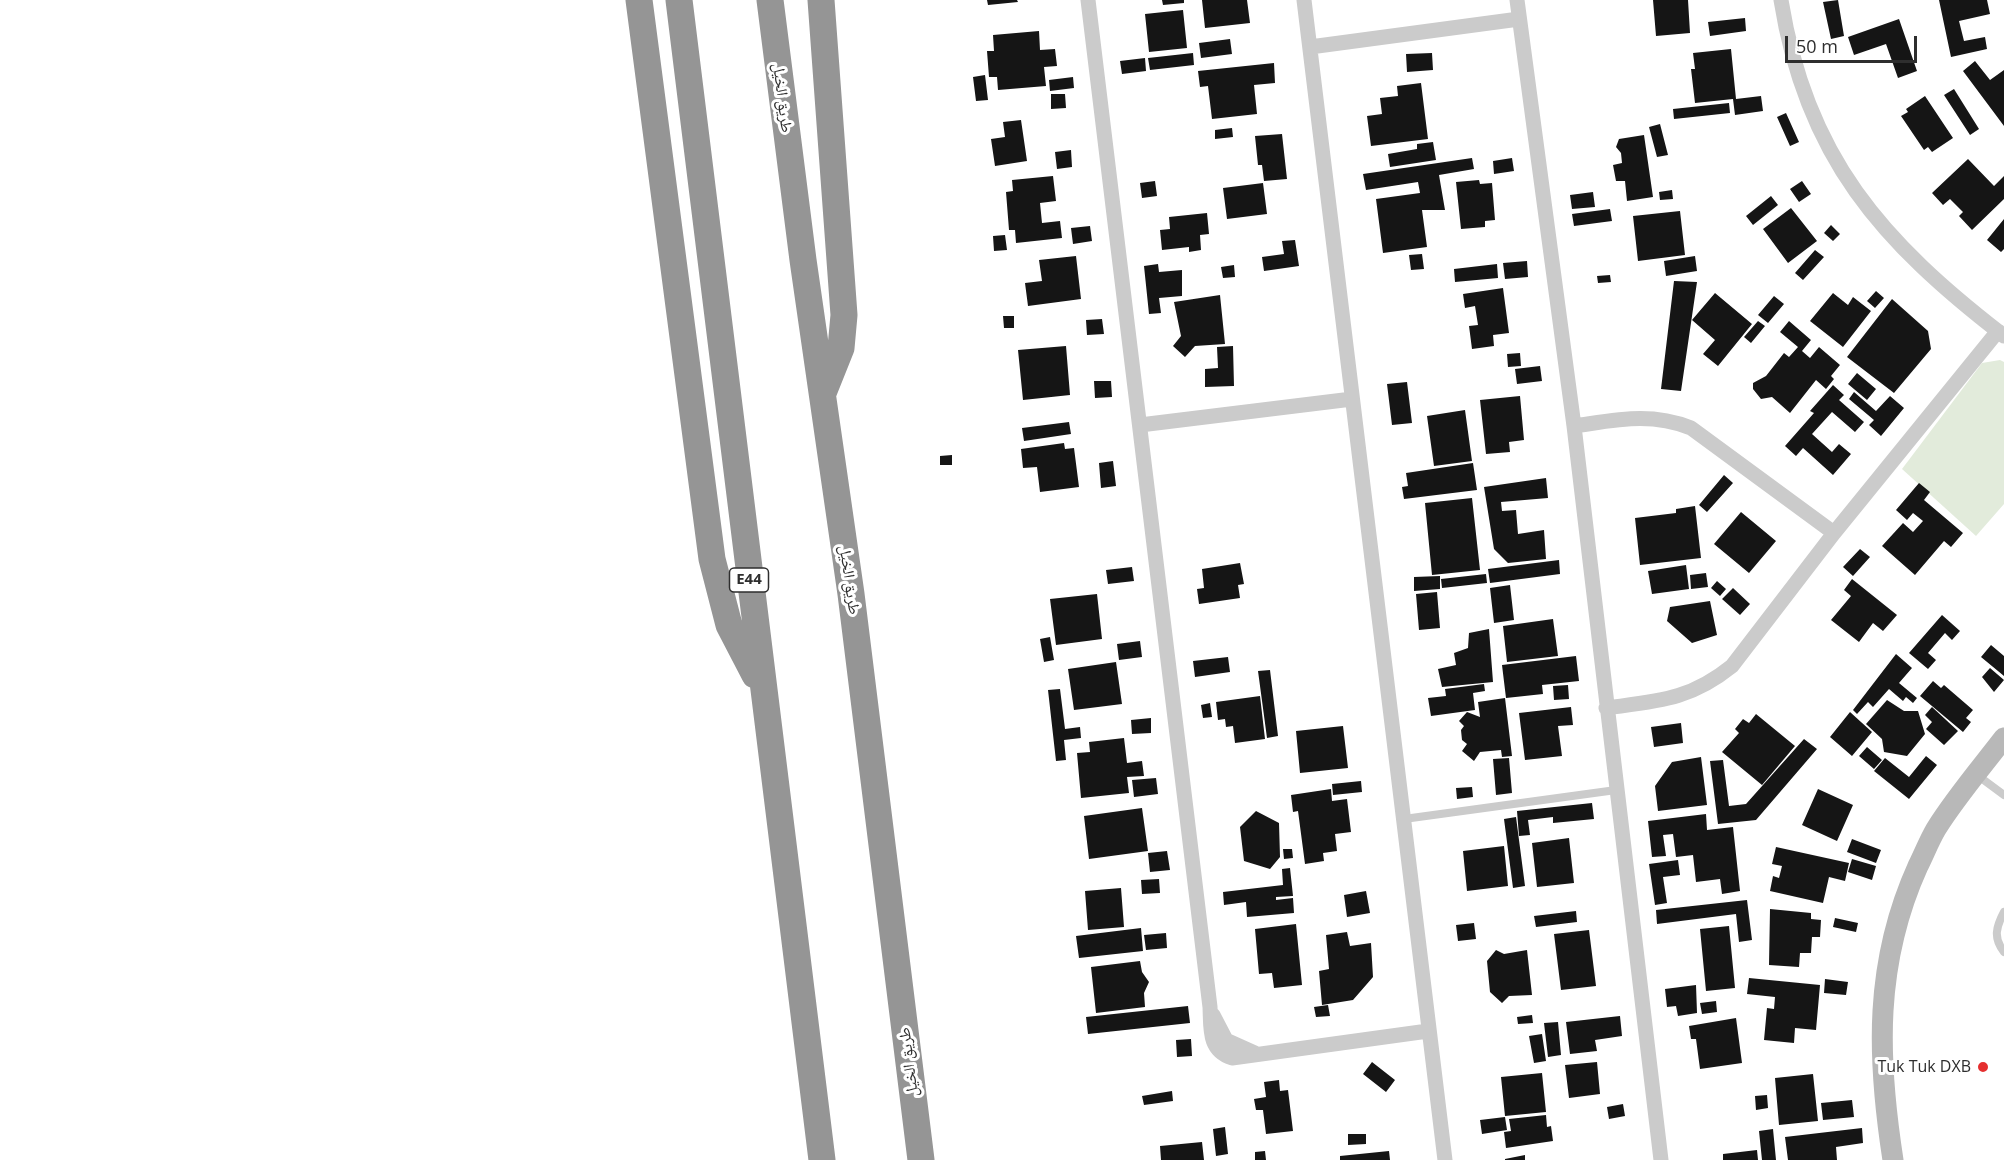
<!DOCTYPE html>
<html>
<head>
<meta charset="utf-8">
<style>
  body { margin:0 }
  #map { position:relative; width:2004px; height:1160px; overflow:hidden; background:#fff; font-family:"Open Sans",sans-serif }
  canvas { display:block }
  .scale { position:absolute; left:1785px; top:36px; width:132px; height:27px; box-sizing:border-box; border:3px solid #2e2e2e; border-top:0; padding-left:8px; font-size:18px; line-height:21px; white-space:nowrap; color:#2e2e2e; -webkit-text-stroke:4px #fff; paint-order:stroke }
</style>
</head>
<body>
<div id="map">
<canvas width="2004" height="1160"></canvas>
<div class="scale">50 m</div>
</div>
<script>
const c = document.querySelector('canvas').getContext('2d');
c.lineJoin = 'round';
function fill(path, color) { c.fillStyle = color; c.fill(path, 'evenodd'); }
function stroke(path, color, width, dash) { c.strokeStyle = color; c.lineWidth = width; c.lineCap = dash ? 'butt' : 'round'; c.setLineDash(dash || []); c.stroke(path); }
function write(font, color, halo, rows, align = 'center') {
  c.font = font + ' "Open Sans","Noto Naskh Arabic",sans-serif'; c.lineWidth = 6; c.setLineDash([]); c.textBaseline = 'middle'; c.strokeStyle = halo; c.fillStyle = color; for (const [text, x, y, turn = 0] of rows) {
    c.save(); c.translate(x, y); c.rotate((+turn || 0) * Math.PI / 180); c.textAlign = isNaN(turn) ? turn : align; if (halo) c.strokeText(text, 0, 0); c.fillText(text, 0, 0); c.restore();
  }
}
const green = new Path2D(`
  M2000 360 2004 362V504L1976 536 1902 469 1982 363Z`);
const building = new Path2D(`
  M987 0H1017L1018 2 988 5Z
  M1162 0H1184V3L1163 5Z
  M1202 0H1247L1250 23 1205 28Z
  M1653 0H1688L1690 33 1656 36Z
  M1838 0 1844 36 1831 39 1823 2Z
  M1939 0H1987L1990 14 1959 21 1964 41 1985 37 1987 49 1951 57Z
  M1183 10 1187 48 1149 52 1145 14Z
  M1745 18 1746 31 1710 36 1708 22Z
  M1899 19 1917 71 1898 78 1886 44 1854 55 1848 37Z
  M1039 31 1040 50 1055 49 1057 66 1044 67 1046 86 998 90 997 77H989L987 51H994L993 35Z
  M1230 39 1232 54 1201 58 1199 43Z
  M1731 49 1736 99 1761 96 1763 111 1735 115 1733 99 1695 103 1691 69H1695L1693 53Z
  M1193 53 1194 65 1150 70 1148 58Z
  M1432 53 1433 70 1407 72 1406 54Z
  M1145 58 1146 71 1122 74 1120 61Z
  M1975 61 1990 80 2004 70V126L1963 71Z
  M1274 63 1275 83 1254 85 1257 114 1212 119 1208 86 1200 87 1198 71Z
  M985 75 988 100 976 101 973 77Z
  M1073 77 1074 88 1050 91 1049 80Z
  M1421 83 1428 139 1371 146 1367 116 1382 114 1380 98 1398 96 1397 86Z
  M1954 89 1979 129 1970 135 1944 95Z
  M1051 94H1065L1066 108 1051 109Z
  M1925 96 1953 138 1932 152 1928 147 1924 150 1901 116 1908 112 1906 109Z
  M1729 103 1730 113 1674 119 1673 109Z
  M1786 113 1799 142 1790 146 1777 117Z
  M1021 120 1027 161 995 166 991 139 1005 137 1003 122Z
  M1660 124 1668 155 1657 157 1649 127Z
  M1232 128 1233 137 1215 139V130Z
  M1282 134 1287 179 1264 181 1262 165H1258L1255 136Z
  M1644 135 1653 197 1627 201 1625 181H1616L1613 165 1622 163 1621 153 1616 147 1619 139Z
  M1433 142 1436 160 1390 167 1388 154 1417 149V144Z
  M1071 150 1072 167 1057 169 1055 152Z
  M1472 158 1474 169 1439 175 1445 210H1422L1427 247 1383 253 1376 199 1420 193 1418 182 1366 190 1363 174Z
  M1512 158 1514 171 1494 174 1493 161Z
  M1968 159 1994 186 2004 176V199L1972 230 1959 216 1963 212 1950 199 1943 205 1932 193Z
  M1053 176 1056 201 1040 203 1042 223 1060 221 1062 238 1016 243 1015 230H1009L1006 192 1013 191 1012 180Z
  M1479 180 1480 184 1492 183 1495 220 1485 221V227L1461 229 1456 182Z
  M1155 181 1157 196 1142 198 1140 183Z
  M1802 181 1811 194 1799 202 1790 189Z
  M1263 183 1267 214 1227 219 1223 188Z
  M1672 190 1673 199 1660 200 1659 192Z
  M1593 192 1595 207 1572 209 1570 195Z
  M1771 196 1778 205 1753 225 1746 216Z
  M1791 208 1817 241 1788 263 1763 229Z
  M1610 209 1612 221 1574 226 1572 214Z
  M1680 211 1685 255 1638 261 1633 216Z
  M1207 213 1209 234 1200 235 1201 250 1189 252V247L1162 250 1160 230 1170 229 1169 217Z
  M2004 219V249L2001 252 1987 240Z
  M1831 225 1840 234 1833 241 1824 233Z
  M1090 226 1092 241 1073 244 1071 228Z
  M1005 235 1007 250 994 251 993 236Z
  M1295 240 1299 266 1264 271 1262 257 1284 254 1282 241Z
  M1815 250 1824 257 1803 280 1795 273Z
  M1422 254 1424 269 1411 270 1409 255Z
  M1076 256 1081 299 1028 306 1025 283 1042 281 1039 260Z
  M1695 256 1697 271 1666 276 1664 261Z
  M1527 261 1528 277 1505 279 1503 263Z
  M1158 264 1159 272 1182 270V296L1159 298 1161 313 1149 314 1144 266Z
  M1497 264 1498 278 1455 282 1454 269Z
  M1234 265 1235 277 1223 278 1221 267Z
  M1610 275 1611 282 1598 283 1597 276Z
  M1674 281 1697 282 1681 391 1661 389Z
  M1503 288 1509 333 1493 335 1494 346 1472 349 1469 326 1478 325 1475 306 1465 308 1463 294Z
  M1876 291 1884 298 1875 308 1867 301Z
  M1715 293 1752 324 1718 366 1703 354 1715 340 1692 320Z
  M1833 293 1848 305 1853 297 1871 311 1843 347 1810 321Z
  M1220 295 1225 344 1195 346 1185 357 1173 346 1181 336 1174 302Z
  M1774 296 1784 304 1768 323 1758 315Z
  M1892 299 1928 331 1931 349 1894 393 1847 357Z
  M1003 316H1014V328H1004Z
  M1102 319 1104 334 1087 335 1086 320Z
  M1758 321 1765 326 1751 343 1744 337Z
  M1789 321 1811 340 1802 351 1810 358 1819 347 1840 365 1831 376 1834 379 1826 389 1816 380 1790 413 1772 397 1761 399 1753 389V383L1766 376 1784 353 1789 357 1798 347 1780 332Z
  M1066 346 1070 395 1023 400 1018 350Z
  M1233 346 1234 386 1205 387V369L1218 368 1217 347Z
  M1520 353 1521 366 1508 367 1507 354Z
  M1540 366 1542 381 1517 384 1515 369Z
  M1857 373 1876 389 1867 400 1848 384Z
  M1094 381H1111L1112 397 1095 398Z
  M1407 382 1412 423 1392 425 1387 384Z
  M1833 385 1844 395 1839 400 1864 422 1855 432 1832 412 1812 434 1832 452 1839 444 1851 454 1833 475 1803 448 1796 456 1785 446 1814 413 1810 411Z
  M1854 392 1876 411 1890 396 1904 408 1881 436 1869 425 1874 420 1849 399Z
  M1520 396 1524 440 1509 442 1510 452 1486 454 1480 400Z
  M1465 410 1472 461 1434 466 1427 416Z
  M1069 422 1071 434 1024 441 1022 428Z
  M1064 443 1065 449 1074 448 1079 487 1040 492 1037 467 1023 468 1021 449Z
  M952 455V465H940V456Z
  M1113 461 1116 486 1101 488 1099 463Z
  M1473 463 1477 490 1404 499 1402 487 1408 486 1406 473Z
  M1724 475 1733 483 1707 512 1699 505Z
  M1546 478 1548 498 1501 502 1502 511 1516 510 1518 534 1544 530 1546 559 1508 563 1494 549 1484 487Z
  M1919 483 1930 492 1924 500 1963 533 1951 547 1944 541 1915 575 1882 546 1903 523 1913 532 1923 521 1913 513 1907 520 1896 510Z
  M1472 498 1480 570 1432 575 1425 503Z
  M1695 506 1701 558 1640 565 1635 518 1676 513V509Z
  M1741 512 1776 541 1749 573 1714 544Z
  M1860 549 1870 557 1853 576 1843 567Z
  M1559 560 1560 574 1490 583 1488 569Z
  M1240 563 1244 584 1238 585 1240 598 1199 604 1197 589 1204 588 1202 569Z
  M1686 565 1689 589 1652 594 1648 571Z
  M1132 567 1134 581 1108 584 1106 570Z
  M1706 573 1708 587 1691 589 1690 575Z
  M1486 574 1487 583 1442 588 1441 579Z
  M1440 576V589L1414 591V577Z
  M1852 579 1897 615 1883 631 1873 623 1859 642 1831 620 1851 596 1844 590Z
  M1717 581 1726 589 1720 596 1711 588Z
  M1510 585 1514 620 1494 623 1490 588Z
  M1733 588 1750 604 1740 615 1722 599Z
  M1437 592 1440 628 1419 630 1416 594Z
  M1097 594 1102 639 1056 645 1050 599Z
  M1710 601 1717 635 1692 643 1667 621 1670 607Z
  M1942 615 1960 631 1952 640 1945 633 1928 653 1936 660 1928 669 1909 653Z
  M1553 619 1558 656 1507 662 1503 626Z
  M1489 629 1493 682 1442 687 1438 669 1456 665 1454 653 1468 648 1469 633Z
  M1050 637 1054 660 1044 662 1040 639Z
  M1140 641 1142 657 1119 660 1117 644Z
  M1991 645 2004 656V676L1981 657Z
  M1896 654 1912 668 1899 683 1917 698 1913 703 1906 697 1903 701 1889 689 1873 707 1868 702 1857 714 1853 710Z
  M1576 656 1579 681 1542 685 1543 694 1506 698 1502 665Z
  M1228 657 1230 672 1195 677 1193 661Z
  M1116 662 1122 704 1074 710 1068 669Z
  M1990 668 2004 680 1994 692 1982 677Z
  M1270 670 1278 736 1267 738 1258 671Z
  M1933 681 1941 688 1944 685 1973 710 1966 718 1971 722 1963 732 1920 696Z
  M1484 684 1485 691 1473 693 1475 710 1431 716 1428 698 1446 696 1445 689Z
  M1568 685 1569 699 1554 700 1553 686Z
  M1060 689 1065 729 1080 727 1081 738 1064 740 1066 760 1056 761 1048 690Z
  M1260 696 1265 739 1235 743 1233 726 1226 727 1225 719 1218 720 1216 702Z
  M1505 698 1512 756 1502 757 1501 750 1480 752 1474 761 1462 751 1467 744 1462 740 1461 730 1464 726 1459 721 1467 712 1480 717 1478 702Z
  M1887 700 1904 711H1918L1925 734 1907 756 1884 752 1882 739 1866 724Z
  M1210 703 1212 717 1203 718 1201 705Z
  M1571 707 1573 725 1558 726 1562 756 1525 760 1519 713Z
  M1932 707 1958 731 1944 745 1926 729 1932 722 1925 715Z
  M1850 712 1872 732 1852 756 1830 737Z
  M1756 714 1795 746 1762 785 1722 752 1739 733 1735 729 1743 719 1749 723Z
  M1151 718V733L1132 734 1131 720Z
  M1681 723 1683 743 1654 747 1651 727Z
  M1343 726 1348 768 1300 773 1296 731Z
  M1124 738 1127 763 1142 761 1144 776 1127 777 1129 793 1081 798 1077 753 1090 752 1089 742Z
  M1804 739 1817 749 1756 820 1718 824 1710 761 1723 760 1729 806 1746 804Z
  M1867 747 1882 760 1874 769 1859 756Z
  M1926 756 1937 765 1909 799 1874 771 1885 758 1909 777Z
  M1701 757 1707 805 1658 811 1655 786 1672 762Z
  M1509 758 1512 793 1496 795 1493 759Z
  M1156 778 1158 794 1134 797 1132 780Z
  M1361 781 1362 792 1333 795 1332 784Z
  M1472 787 1473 797 1457 799 1456 788Z
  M1331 789 1332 801 1347 799 1351 832 1335 834 1337 851 1323 853 1324 861 1305 864 1298 811 1293 812 1291 795Z
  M1818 789 1853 805 1837 841 1802 825Z
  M1592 803 1594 819 1553 823V817L1528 820 1530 835 1519 836 1517 811Z
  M1142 808 1148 851 1089 859 1084 816Z
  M1256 811 1279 823 1280 857 1270 869 1244 861 1240 827Z
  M1706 814 1707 830 1733 827 1740 891 1722 894 1720 879 1696 882 1693 855 1676 857 1673 834 1663 835 1666 856 1652 857 1648 821Z
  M1516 817 1525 886 1513 888 1504 819Z
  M1569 838 1574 883 1537 887 1532 843Z
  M1852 839 1881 850 1876 863 1847 852Z
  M1504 846 1508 886 1467 891 1463 851Z
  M1776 847 1849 863 1845 881 1829 877 1823 903 1770 891 1773 876 1779 878 1782 866 1772 864Z
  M1283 849H1292L1293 858 1284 859Z
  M1167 851 1170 870 1150 872 1148 853Z
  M1852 859 1876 866 1872 880 1848 872Z
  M1678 860 1680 875 1663 877 1667 903 1655 905 1649 864Z
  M1290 868 1293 896 1276 897V900L1293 898 1294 913 1247 917 1246 902 1224 905 1223 892 1283 885 1282 869Z
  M1159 879 1160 893 1142 894 1141 880Z
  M1121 888 1124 927 1088 930 1085 891Z
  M1366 891 1370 913 1347 917 1344 895Z
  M1747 900 1752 940 1739 942 1736 914 1657 924 1656 910Z
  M1770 909 1811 913V919L1821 920 1820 937H1812L1811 953H1800L1799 967 1769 965Z
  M1576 911 1577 922 1536 927 1534 916Z
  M1835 918 1858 923 1856 932 1833 927Z
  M1474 923 1476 939 1458 941 1456 925Z
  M1296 924 1302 985 1274 988 1272 973 1259 974 1255 929Z
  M1729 926 1735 988 1706 991 1700 929Z
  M1141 928 1143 951 1079 958 1076 936Z
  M1589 930 1596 986 1561 990 1554 934Z
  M1347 932 1350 946 1371 943 1373 977 1353 1000 1322 1005 1319 971 1329 969 1326 935Z
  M1166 933 1167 948 1146 950 1144 935Z
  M1496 950 1504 954 1527 950 1532 995 1509 996 1502 1003 1490 992 1487 961Z
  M1140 961 1142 972 1149 982 1144 993 1145 1007 1096 1013 1091 967Z
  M1749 978 1820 985 1816 1030 1795 1028 1794 1043 1764 1040 1767 1008 1774 1009 1775 997 1747 994Z
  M1825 979 1848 982 1846 995 1824 993Z
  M1696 985 1697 1013 1678 1016 1676 1006 1667 1007 1665 989Z
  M1716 1001 1717 1012 1702 1014 1700 1003Z
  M1328 1005 1330 1016 1316 1017 1314 1007Z
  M1188 1006 1190 1023 1088 1034 1086 1017Z
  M1532 1015 1533 1023 1518 1024 1517 1017Z
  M1620 1016 1622 1036 1595 1040 1597 1051 1570 1054 1566 1022Z
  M1736 1018 1742 1063 1700 1069 1696 1039H1691L1689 1026Z
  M1558 1022 1561 1055 1548 1057 1544 1023Z
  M1542 1034 1546 1061 1534 1063 1529 1036Z
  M1191 1039 1192 1056 1177 1057 1176 1040Z
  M1372 1062 1395 1080 1386 1092 1363 1074Z
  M1597 1062 1600 1094 1569 1098 1565 1065Z
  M1542 1073 1546 1112 1505 1116 1501 1077Z
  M1813 1074 1818 1121 1779 1125 1775 1078Z
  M1279 1080 1280 1091 1288 1090 1293 1131 1266 1134 1263 1110H1256L1254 1099 1266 1097 1264 1082Z
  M1172 1091 1173 1101 1144 1105 1142 1096Z
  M1767 1095 1768 1108 1756 1110 1755 1096Z
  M1852 1100 1854 1117 1823 1120 1821 1103Z
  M1623 1104 1625 1116 1609 1119 1607 1107Z
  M1546 1115 1547 1127 1551 1126 1553 1141 1506 1148 1504 1132 1511 1131 1509 1119Z
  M1505 1117 1507 1130 1482 1134 1480 1120Z
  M1225 1127 1228 1154 1216 1156 1213 1129Z
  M1862 1128 1863 1143 1836 1147 1837 1160H1788L1785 1137Z
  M1773 1129 1776 1160H1762L1759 1131Z
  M1348 1134H1366V1144L1348 1145Z
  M1202 1142 1204 1160H1161L1160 1146Z
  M1757 1150 1758 1160H1723V1154Z
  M1265 1151 1266 1160H1255V1152Z
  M1389 1151 1390 1160H1340V1156Z
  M1525 1155V1160H1505V1159Z`);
const lane = new Path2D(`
  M1977 775 2004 795
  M1404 819 1616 790
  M2004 912C1996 927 1993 938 2004 952`);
const street = new Path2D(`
  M1088 0 1210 1007C1211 1029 1208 1050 1232 1058L1428 1031
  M1304 0 1445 1160
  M1517 0 1574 426 1661 1160
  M1781 0C1806 157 1882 242 2004 336
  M1310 47 1519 19
  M1140 425 1352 399
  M1574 426C1617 420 1650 412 1691 428L1834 533
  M1606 708C1658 701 1690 700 1732 666L1834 533 1998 331
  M1213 1015 1226 1040 1255 1053`);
const secondary = new Path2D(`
  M1893 1160C1877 1057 1874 963 1918 866 1924 854 1929 841 1936 829 1956 797 1981 768 2004 738`);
const highway = new Path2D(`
  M639 0 712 559 729 625 755 675
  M679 0 822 1160
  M770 0 803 260 851 594 921 1160
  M821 0 844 315 841 348 823 393`);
const markers = [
  [1983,1067,6,"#e52f2f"]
];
const shields = [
  [749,580,39]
];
const shieldNames = [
  ["E44",749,580]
];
const streetNames = [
  ["طريق الخيل",782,98,83],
  ["طريق الخيل",849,580,82],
  ["طريق الخيل",909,1062,-97]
];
const poiNames = [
  ["Tuk Tuk DXB",1971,1067]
];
fill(green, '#e2ebdb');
fill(building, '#151515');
stroke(lane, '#cbcbcb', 8);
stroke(street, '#cbcbcb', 15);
stroke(secondary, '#b8b8b8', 21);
stroke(highway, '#959595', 27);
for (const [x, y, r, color] of markers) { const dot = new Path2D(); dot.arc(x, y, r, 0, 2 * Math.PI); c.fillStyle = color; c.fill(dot); stroke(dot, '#fff', 2); }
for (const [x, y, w] of shields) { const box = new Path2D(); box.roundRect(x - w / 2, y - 12, w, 24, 4.5); c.fillStyle = '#fff'; c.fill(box); stroke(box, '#2e2e2e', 1.5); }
write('bold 15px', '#2e2e2e', null, shieldNames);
write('16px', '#2e2e2e', '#fff', streetNames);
write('16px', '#2e2e2e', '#fff', poiNames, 'right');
</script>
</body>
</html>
